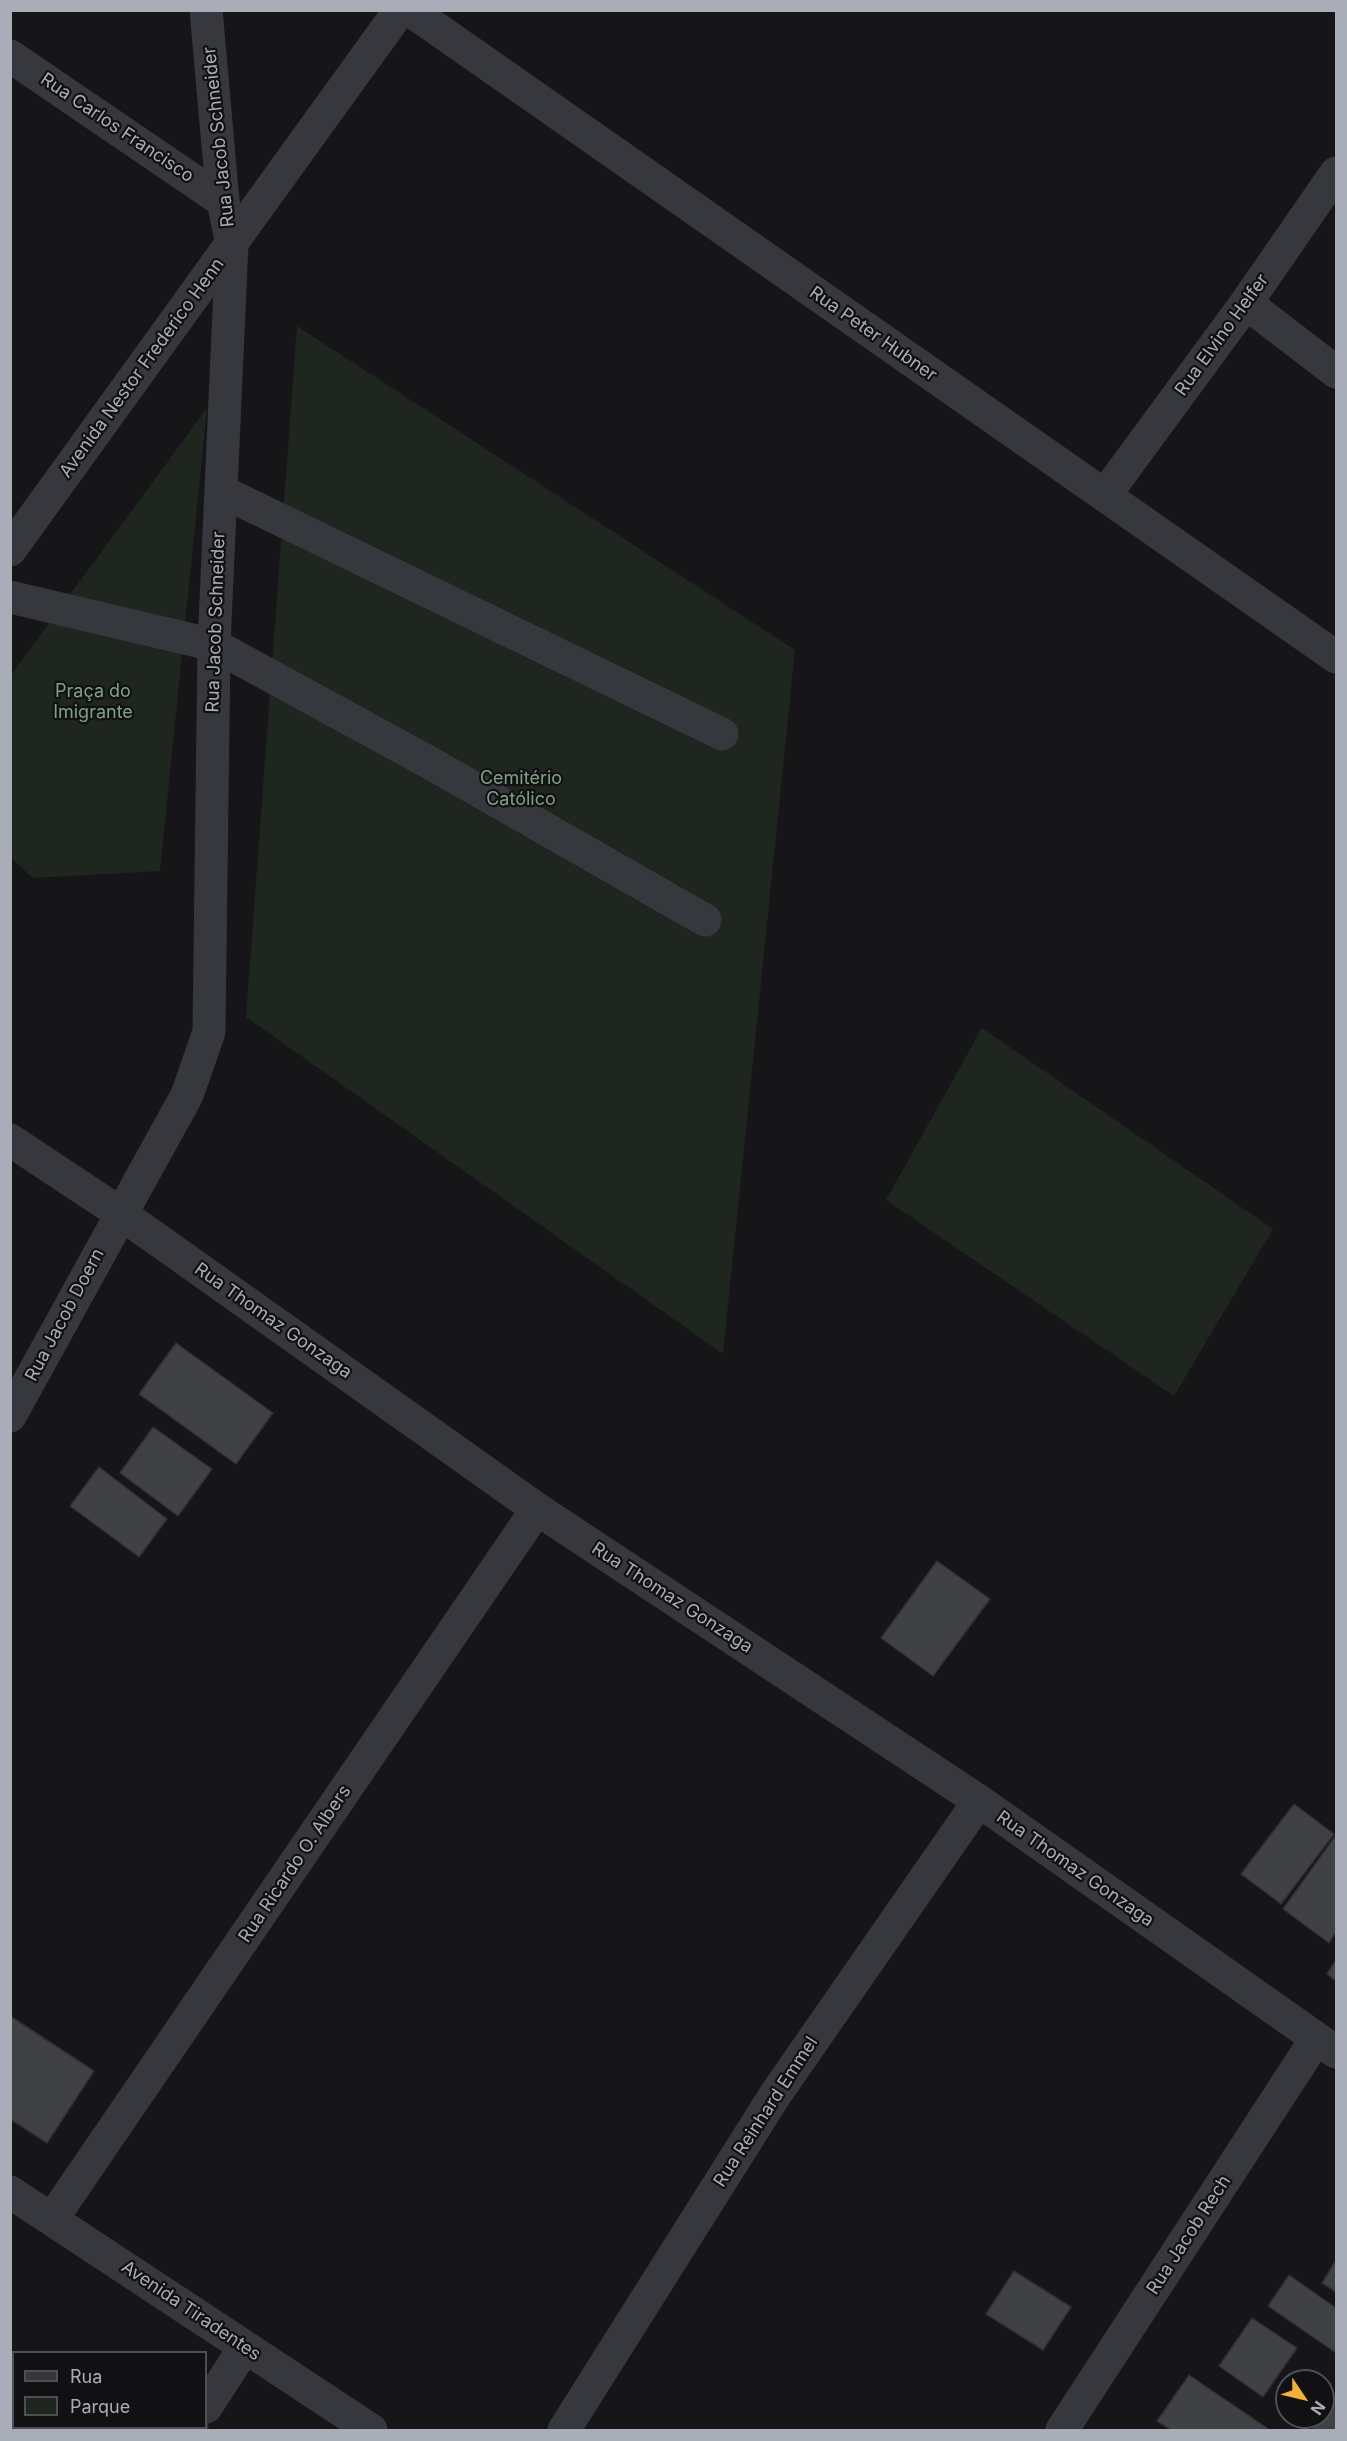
<!DOCTYPE html>
<html>
<head>
<meta charset="utf-8">
<style>
  body { margin:0 }
  #map { position:relative; width:1347px; height:2441px; overflow:hidden; background:#161618; font-family:Inter,sans-serif }
  canvas { display:block }
  .frame { position:absolute; inset:0; border:12px solid #a8adb8; pointer-events:none }
  .legend { position:absolute; left:12px; top:2351px; width:195px; height:78px; box-sizing:border-box; background:#111113; border:2px solid #4d4f55; margin:0; padding:8px 10px; list-style:none; font-size:18px; color:#a8adb8 }
  .legend li { display:flex; align-items:center; gap:12px; height:30px }
  .legend b { width:30px; border:2px solid #4d4f55 }
  .north { position:absolute; left:1275px; top:2369px; width:60px; height:60px; box-sizing:border-box; background:#111113; border:2px solid #4d4f55; border-radius:50%; rotate:125deg; font-size:16px; font-weight:700; line-height:24px; text-align:center; color:#a8adb8 }
  .north::after { content:''; display:block; margin:auto; width:21px; height:27px; background:#f2b134; clip-path:polygon(50% 0,100% 100%,50% 72%,0 100%) }
</style>
</head>
<body>
<div id="map">
<canvas width="1347" height="2441"></canvas>
<div class="frame"></div>
<ul class="legend">
<li><b style="height:8px;background:#37383d"></b>Rua</li>
<li><b style="height:16px;background:#1e261f"></b>Parque</li>
</ul>
<div class="north">N</div>
</div>
<script>
const c = document.querySelector('canvas').getContext('2d');
c.lineJoin = 'round';
function fill(path, color) { c.fillStyle = color; c.fill(path, 'evenodd'); }
function stroke(path, color, width, dash) { c.strokeStyle = color; c.lineWidth = width; c.lineCap = dash ? 'butt' : 'round'; c.setLineDash(dash || []); c.stroke(path); }
function write(font, color, halo, rows, align = 'center') {
  c.font = font + ' Inter,sans-serif'; c.lineWidth = 4.5; c.setLineDash([]); c.textBaseline = 'middle'; c.strokeStyle = halo; c.fillStyle = color; for (const [text, x, y, turn = 0] of rows) {
    c.save(); c.translate(x, y); c.rotate((+turn || 0) * Math.PI / 180); c.textAlign = isNaN(turn) ? turn : align; if (halo) c.strokeText(text, 0, 0); c.fillText(text, 0, 0); c.restore();
  }
}
const green = new Path2D(`
  M297 326 795 650 723 1354 246 1017Z
  M207 408 160 871 33 878 11 858V675Z
  M982 1028 1273 1229 1174 1396 886 1200Z`);
const building = new Path2D(`
  M176 1343 273 1413 236 1464 139 1394Z
  M153 1427 212 1469 178 1516 120 1473Z
  M99 1467 167 1519 139 1557 70 1506Z
  M937 1561 990 1599 933 1676 881 1638Z
  M1294 1804 1334 1834 1281 1904 1241 1874Z
  M1336 1835V1932L1329 1943 1283 1909Z
  M1336 1960V1981L1327 1974Z
  M10 2016 94 2071 47 2143 10 2119Z
  M1336 2260V2292L1322 2283Z
  M1014 2271 1071 2307 1043 2350 986 2314Z
  M1289 2275 1336 2308V2353L1268 2306Z
  M1252 2318 1297 2348 1263 2397 1219 2366Z
  M1189 2375 1270 2430H1171L1157 2421Z
  M1336 2396V2430H1312L1323 2417Z`);
const minor = new Path2D(`
  M410 10 1336 657
  M10 56 223 201
  M1246 303 1336 372
  M221 491 722 734
  M1105 495 1246 303 1336 173
  M10 550 400 10
  M10 597 214 645 432 764 705 920
  M10 1140 120 1213 537 1509 979 1801 1336 2052
  M10 1416 187 1095 209 1032 214 645 232 244 223 201 206 10
  M10 2192 371 2430
  M52 2219 537 1509
  M206 2407 245 2347
  M190 2430 192 2428
  M564 2430 775 2095 979 1801
  M1062 2430 1316 2039`);
const streetNames = [
  ["Rua Carlos Francisco",117,128,34],
  ["Rua Jacob Schneider",219,137,-96],
  ["Rua Peter Hubner",873,334,35],
  ["Rua Elvino Helfer",1222,335,-54],
  ["Avenida Nestor Frederico Henn",142,368,-54],
  ["Rua Jacob Schneider",216,622,-88],
  ["Rua Jacob Doern",65,1315,-62],
  ["Rua Thomaz Gonzaga",273,1321,35],
  ["Rua Thomaz Gonzaga",672,1598,33],
  ["Rua Ricardo O. Albers",295,1864,-56],
  ["Rua Thomaz Gonzaga",1075,1869,35],
  ["Rua Reinhard Emmel",766,2112,-57],
  ["Rua Jacob Rech",1189,2235,-57],
  ["Avenida Tiradentes",191,2311,34]
];
const parkNames = [
  ["Praça do",93,692],
  ["Imigrante",93,713],
  ["Cemitério",521,779],
  ["Católico",521,800]
];
fill(green, '#1e261f');
fill(building, '#404145');
stroke(building, '#303034', 1.5);
stroke(minor, '#37383d', 33);
write('18px', '#a8adb8', '#111113', streetNames);
write('18px', '#7fa381', '#111113', parkNames);
</script>
</body>
</html>
